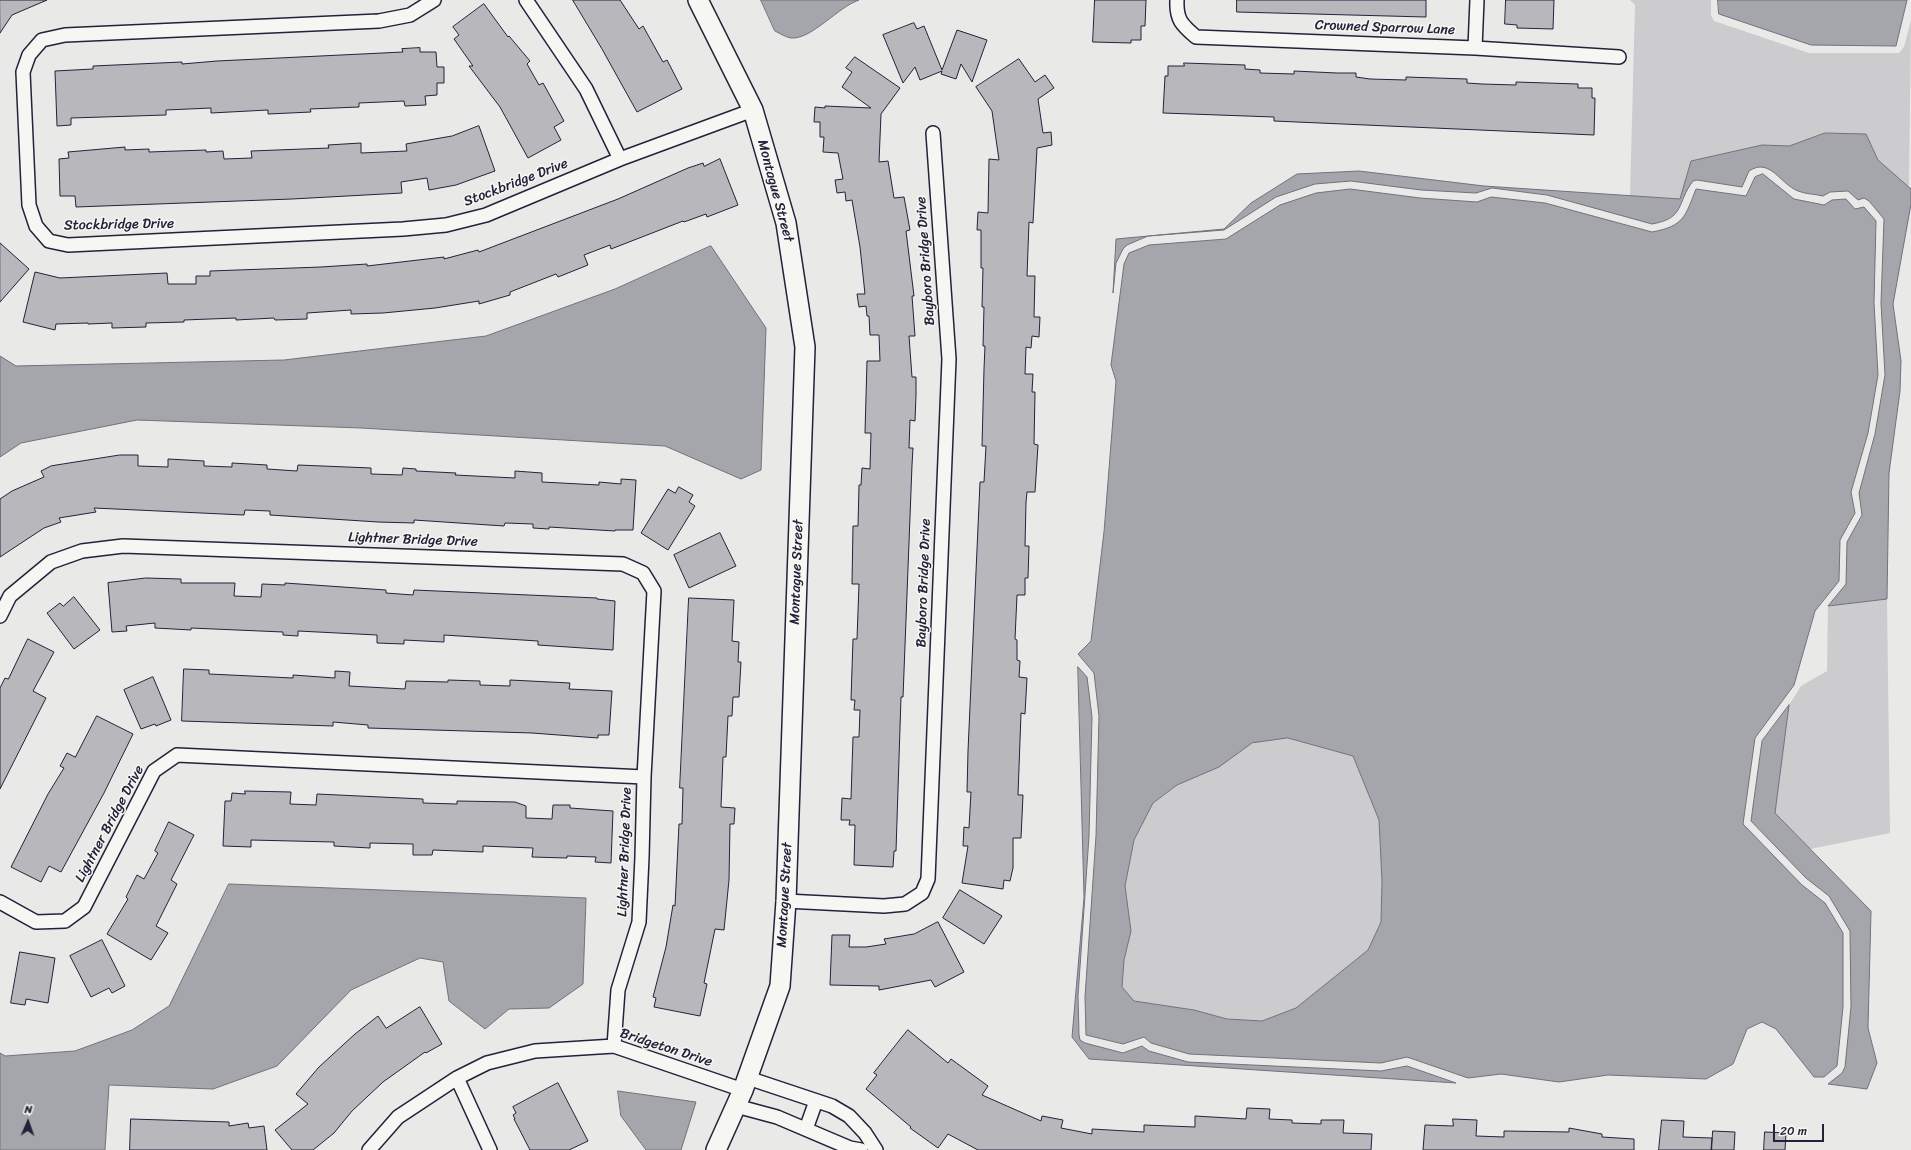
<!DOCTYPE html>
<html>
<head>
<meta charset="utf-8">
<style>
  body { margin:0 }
  #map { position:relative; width:1911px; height:1150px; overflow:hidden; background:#e9e9e7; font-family:Sriracha,sans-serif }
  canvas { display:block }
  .north { position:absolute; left:8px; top:1102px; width:40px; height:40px; -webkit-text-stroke:3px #f6f6f2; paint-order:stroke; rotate:2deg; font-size:11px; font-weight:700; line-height:16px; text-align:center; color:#22223b }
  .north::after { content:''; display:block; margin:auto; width:14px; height:18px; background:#22223b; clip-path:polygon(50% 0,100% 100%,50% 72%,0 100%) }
  .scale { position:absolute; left:1773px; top:1124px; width:51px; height:18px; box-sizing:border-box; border:2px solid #22223b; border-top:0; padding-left:5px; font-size:12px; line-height:14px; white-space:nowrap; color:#22223b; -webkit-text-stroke:3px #f6f6f2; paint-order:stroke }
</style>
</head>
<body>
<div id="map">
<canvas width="1911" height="1150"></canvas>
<div class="north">N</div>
<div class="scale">20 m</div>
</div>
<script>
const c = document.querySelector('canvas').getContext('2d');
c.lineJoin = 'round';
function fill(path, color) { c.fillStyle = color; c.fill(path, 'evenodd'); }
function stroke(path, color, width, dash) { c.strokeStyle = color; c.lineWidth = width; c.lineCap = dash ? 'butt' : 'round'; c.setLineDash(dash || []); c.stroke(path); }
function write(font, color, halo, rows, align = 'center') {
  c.font = font + ' Sriracha,sans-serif'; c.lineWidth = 3; c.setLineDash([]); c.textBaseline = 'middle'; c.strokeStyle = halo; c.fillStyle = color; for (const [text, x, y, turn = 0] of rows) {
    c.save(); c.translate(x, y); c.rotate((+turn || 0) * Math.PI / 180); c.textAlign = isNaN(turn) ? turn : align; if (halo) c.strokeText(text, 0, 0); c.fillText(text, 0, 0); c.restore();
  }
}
const green = new Path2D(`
  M1630 0H1711V15L1714 21 1809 53H1899L1904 47 1911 20 1909 188 1878 160 1866 134 1825 133 1789 146 1762 145 1691 161 1681 199 1630 196 1635 5Z
  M1887 599 1890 833 1810 849 1775 813 1789 705 1801 686 1827 671 1828 606Z
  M1288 738 1353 756 1379 820 1382 881 1381 922 1368 950 1296 1008 1262 1021 1227 1019 1194 1010 1134 1001 1122 987 1124 960 1131 931 1125 886 1134 840 1153 803 1177 785 1219 767 1252 743Z`);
const water = new Path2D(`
  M761 0H859C838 7 812 39 792 38 787 38 779 33 775 31Z
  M1718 0H1907L1896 46 1811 45 1719 14Z
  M1825 133 1866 134 1878 160 1911 189V204L1893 304 1901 361 1900 391 1889 473 1887 599 1828 606 1846 584 1847 542 1862 515 1859 493 1875 434 1885 375 1881 303 1884 219 1869 201 1864 198 1858 200 1848 191 1830 192 1823 196C1815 194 1805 194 1798 191 1780 184 1770 157 1749 171L1742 187 1697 180 1693 181C1676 203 1686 218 1652 224L1547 195 1492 188 1476 193 1421 190 1351 181 1315 184 1276 197 1224 230 1148 236 1127 245 1123 249 1116 263 1113 293 1116 239 1224 229 1251 203 1297 174 1359 171 1484 186 1680 199 1691 161 1762 145 1789 146Z
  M1763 174 1794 199 1824 205 1832 200 1846 199 1855 209 1864 207 1876 221 1874 303 1878 375 1868 433 1851 492 1855 513 1840 540 1839 581 1815 611 1794 685 1755 738 1743 824 1802 885 1825 903 1843 933V1007L1837 1066 1824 1077H1814L1776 1029 1762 1022 1747 1029 1733 1064 1706 1079 1608 1075 1559 1082 1501 1074 1468 1078 1407 1057 1381 1063 1189 1054 1151 1043 1144 1037 1123 1044 1086 1035 1085 997 1096 836 1099 716 1094 673 1078 654 1091 641 1104 532 1116 381 1111 365 1124 264 1129 253 1149 245 1226 239 1280 205 1316 193 1350 189 1420 198 1477 202 1491 197 1545 203 1652 232C1684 226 1685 217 1696 189L1746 196 1755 177ZM1288 738 1353 756 1379 820 1382 881 1381 922 1368 950 1296 1008 1262 1021 1227 1019 1194 1010 1134 1001 1122 987 1124 960 1131 931 1125 886 1134 840 1153 803 1177 785 1219 767 1252 743Z
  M711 246 766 328 761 470 741 479 665 446 361 428 137 420 21 443 0 457V356L16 366 284 360 486 336 615 289Z
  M1078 667 1087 677 1092 717 1089 836 1078 996 1079 1035 1080 1040 1085 1043 1123 1053 1142 1046 1149 1051 1188 1062 1381 1071 1407 1066 1456 1083 1089 1059 1072 1037 1084 898Z
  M1789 705 1775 813 1871 911 1868 1028 1877 1063 1867 1089 1828 1084 1842 1073 1845 1067 1851 1007 1850 931 1829 896 1806 878 1751 821 1762 741Z
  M229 884 586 898 583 984 549 1008 509 1009 485 1029 449 1001 443 962 420 958 351 990 277 1066 213 1089 109 1085 105 1150H0V1053L5 1056 75 1051 132 1030 169 1006Z
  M618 1091 696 1102 681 1150H646L621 1116Z`);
const building = new Path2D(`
  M0 0H47L12 15 0 33Z
  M573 0H620L639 29 643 26 663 62 667 60 682 89 637 112 602 49Z
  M1095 0H1146L1145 26H1141V40H1131V43L1093 42Z
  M1237 0H1426V17L1237 12Z
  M1506 0H1554L1553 29 1517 28V25L1505 24Z
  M484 4 508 37 509 36 530 61 527 64 539 85 543 83 564 121 554 127 561 140 528 158 500 107 469 66H473L454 39 459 35 453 27Z
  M914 23 917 29 924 26 942 70 957 30 987 40 972 82 961 64 956 79 941 74 942 71 920 80 915 67 903 83 883 35Z
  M420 48V52H436L437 67H444V83H437V95L425 96 426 105 405 106 404 101 359 103V107L310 109 311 112 268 114V110L211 113V108L166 110V115L71 118V125L57 126 55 71 93 69V66L182 62V64L217 61 403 52 402 49Z
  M855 57 900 88 881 114 879 162 888 161 894 198 904 197 910 230 906 231 914 296H912L915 336H909L912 377H916V395L915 421 910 420 909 448H913L912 465 903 697H901L896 851H894L893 867 854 865 855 825H849L850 820H841L842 798 851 799 853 737H859L860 710H854L855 700H851L853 639H857L859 584H852L853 526H858L859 485H861L862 468 870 469 871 433H865L867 361H880L879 335H870L869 316H867L866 306 859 307 857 294H865L860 247 852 200 846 201 845 192 837 193 835 180 843 179 838 153 823 152 824 137H820V122H814L815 107 825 108V106L871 108 842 87 852 72 846 68Z
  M1019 59 1035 82 1045 75 1054 88 1038 99 1043 133 1051 132 1052 145 1037 148 1033 223 1029 222 1027 276H1035L1034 317H1040L1039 337 1032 336 1031 348 1026 347 1025 374H1033L1032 392H1035L1034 444 1038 445 1035 492H1027L1026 502 1025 546H1029L1028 578H1025V595H1017L1015 639 1017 640V660L1020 661 1019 677 1027 678 1025 714 1021 713 1018 795H1023L1021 838H1013V868L1010 881 1004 880 1003 889 962 883 968 846H963L964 827 969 828 971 792H967L968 751 980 482H984L986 446H982L984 369 985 346H983L984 307H982L983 268H981V230H977L978 212 988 213 989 159 999 160 992 111 976 87Z
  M1184 63 1245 65V69L1260 70V73L1294 74V71L1337 73H1356V77L1370 79 1406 80V77L1467 79V83L1482 84 1516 85V82L1578 84V88H1592V98H1595L1594 135 1274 121V117L1163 113 1165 76H1168V66H1184Z
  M479 126 495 171 456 185 429 190 427 178 401 182 402 193 292 199 76 207 75 196H60L59 159 69 158 68 152 125 147V150L149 149V152L206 150V152L223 151 224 159 252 158 251 151 329 148 328 145 361 143V153L407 151 406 144 452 136Z
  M720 159 738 205 707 217 706 214 684 222 683 221 611 249 610 245 584 255 588 265 558 277 556 274 510 292V295L479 304V301L435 308 383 313 351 314V310L307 313V319L275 320 274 318 236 320V318L184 320V322L146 323V327L112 328V323L88 324V323L56 324 55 330 23 322 35 272 60 278 167 273 168 284H196V276H210V271L321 267 367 264V266L444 257V259L478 250 479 252 618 199 688 168 703 163 704 166Z
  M0 243 29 269 0 302Z
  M120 455H138V466L168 467V459L204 461V466L232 467V463L267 465V469L297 471 298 465 371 468V474L402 475 403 468 416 469V471L456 473 455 475 515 478V471L542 473V482L599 485V482L621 484V479L636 480 633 530H615V531L549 527V529L533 528V524L505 523 504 526 414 520V523L378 522 270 515V511L245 510 244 515 94 508 96 512 59 518 61 522 44 528 0 557V499L12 491 44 477 41 471 51 466Z
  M679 487 693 495 689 502 695 506 668 550 641 533 668 489 675 493Z
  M720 533 736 566 689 588 674 555Z
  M146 578 181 579V583H235L234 596 261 597 262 584 285 585V583L386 590V593L413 595 414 590 597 598V599L615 601 613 650 538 645V641L444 635V642L404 640V644L377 643V635L298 631V636L283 635V632L191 628V630L155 628V623L126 626 127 631 112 632 108 583Z
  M74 597 100 630 74 649 47 613 60 603 63 606Z
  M689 598 734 600 732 641 739 642 738 662H741L739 697H733L732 716H728L726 757H723L721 807 735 808 734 824H730L729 880 724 930 715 929 704 983 707 984 700 1016 654 1007 656 998 653 997 666 947 673 905 675 906 679 824H682L683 788H680Z
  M28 639 54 652 33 691 46 698 0 789V688L5 678 8 679Z
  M184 669 209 670V674L293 678V675L335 678V671L350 672 349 686 405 689 406 681 448 682V680L480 681V685L510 686V680L570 683 569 689 612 691 609 735H598V738L532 733 368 728V725L333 722V726L182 721Z
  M153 677 171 720 156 726 155 724 141 729 124 690Z
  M97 716 133 734 104 793 61 872 49 866 41 882 11 867 48 794 64 768 60 766 67 753 75 757Z
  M245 791 291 792 290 804 316 805 317 794 423 799V803L457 804V801L515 802 526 806V818L552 819 553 805H570V808L613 811 611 863 595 862 596 857 567 856V858L532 857 533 848 483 846V852L433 850 432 855H413V844L370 843V848L334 846V842L251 840V847L223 846 225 801H231L232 793 245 794Z
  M169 822 194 835 171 880 177 884 156 926 168 933 151 960 107 934 128 899 126 897 137 875 144 879 158 853 155 851Z
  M960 890 1002 916 984 944 943 918Z
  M938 922 964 972 935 987 931 980 879 990V986L830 985 832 935H850L849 947H866L886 944 884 939 914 934Z
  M102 940 125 986 112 993 109 988 91 997 70 956Z
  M20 952 55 958 48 1003 26 999 25 1005 11 1003Z
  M420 1007 442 1044 426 1053 425 1052 383 1082 352 1111 334 1133 313 1150H292L275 1130 308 1104 296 1094 319 1067 355 1034 378 1016 386 1028Z
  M908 1030 948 1063 951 1059 988 1086 982 1095 1041 1121 1042 1116 1063 1120 1061 1128 1092 1134V1129L1144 1132V1125L1195 1127V1116L1246 1119 1247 1108 1270 1109 1269 1119 1292 1120V1123L1321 1124V1120H1344L1343 1133 1372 1134 1371 1150H978L948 1134 938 1148 910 1128 911 1127 866 1089 877 1075 874 1073Z
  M558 1083 588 1141 569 1150H530L514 1119H515L513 1115 516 1113 513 1107Z
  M131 1119 229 1122V1126L248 1123 249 1128 264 1126 267 1150H130Z
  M1453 1119 1477 1120 1476 1136 1504 1137V1131L1569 1132V1128L1602 1134V1137L1634 1139V1150H1423L1425 1125 1453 1126Z
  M1662 1120 1684 1121 1683 1137 1712 1138 1711 1150H1659Z
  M1713 1131 1735 1132 1734 1150H1712Z
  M1765 1132 1786 1133 1785 1150H1764Z`);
const street = new Path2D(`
  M434 0 410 15 379 21 65 35 42 40 29 55 23 72 29 205 36 226 49 241 68 245 403 229 446 225 486 215 620 159 586 89 526 0
  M1177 0C1176 20 1182 25 1196 37L1475 48 1619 57
  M1475 48 1477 0
  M620 159 753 110
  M0 616 10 596 51 562 82 551 123 546 623 564 643 573 654 591 644 777 642 857 639 922 618 990 614 1046
  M786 901 884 906 905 904 922 893 928 879 949 359 933 133
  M0 902 36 922 65 921 84 907 154 771 177 755 644 777
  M457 1078 490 1150
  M748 1078 832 1106 849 1116 865 1133 876 1150
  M736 1106 777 1117 850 1148 861 1150
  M806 1129 816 1101
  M369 1150 398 1117 457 1078 487 1063 535 1051 614 1046 743 1090`);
const secondary = new Path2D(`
  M698 0 753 110 786 223 805 347 786 901 780 986 743 1090 716 1150`);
const streetNames = [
  ["Crowned Sparrow Lane",1385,28,2],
  ["Stockbridge Drive",516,183,-21],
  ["Montague Street",775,191,75],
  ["Stockbridge Drive",119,225,-1],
  ["Bayboro Bridge Drive",926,261,-94],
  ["Lightner Bridge Drive",413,540,2],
  ["Montague Street",797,572,-88],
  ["Bayboro Bridge Drive",924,583,-88],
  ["Lightner Bridge Drive",110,824,-62],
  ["Lightner Bridge Drive",625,852,-88],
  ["Montague Street",785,895,-87],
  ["Bridgeton Drive",666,1048,18]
];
fill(green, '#ccccce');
fill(water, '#a5a5ac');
stroke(water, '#71717f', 1);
fill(building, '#b8b8bc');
stroke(building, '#22223b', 1);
stroke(street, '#22223b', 16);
stroke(secondary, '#22223b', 22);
stroke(street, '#f6f6f2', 13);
stroke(secondary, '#f6f6f2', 19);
write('14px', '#22223b', '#f6f6f2', streetNames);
</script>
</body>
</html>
